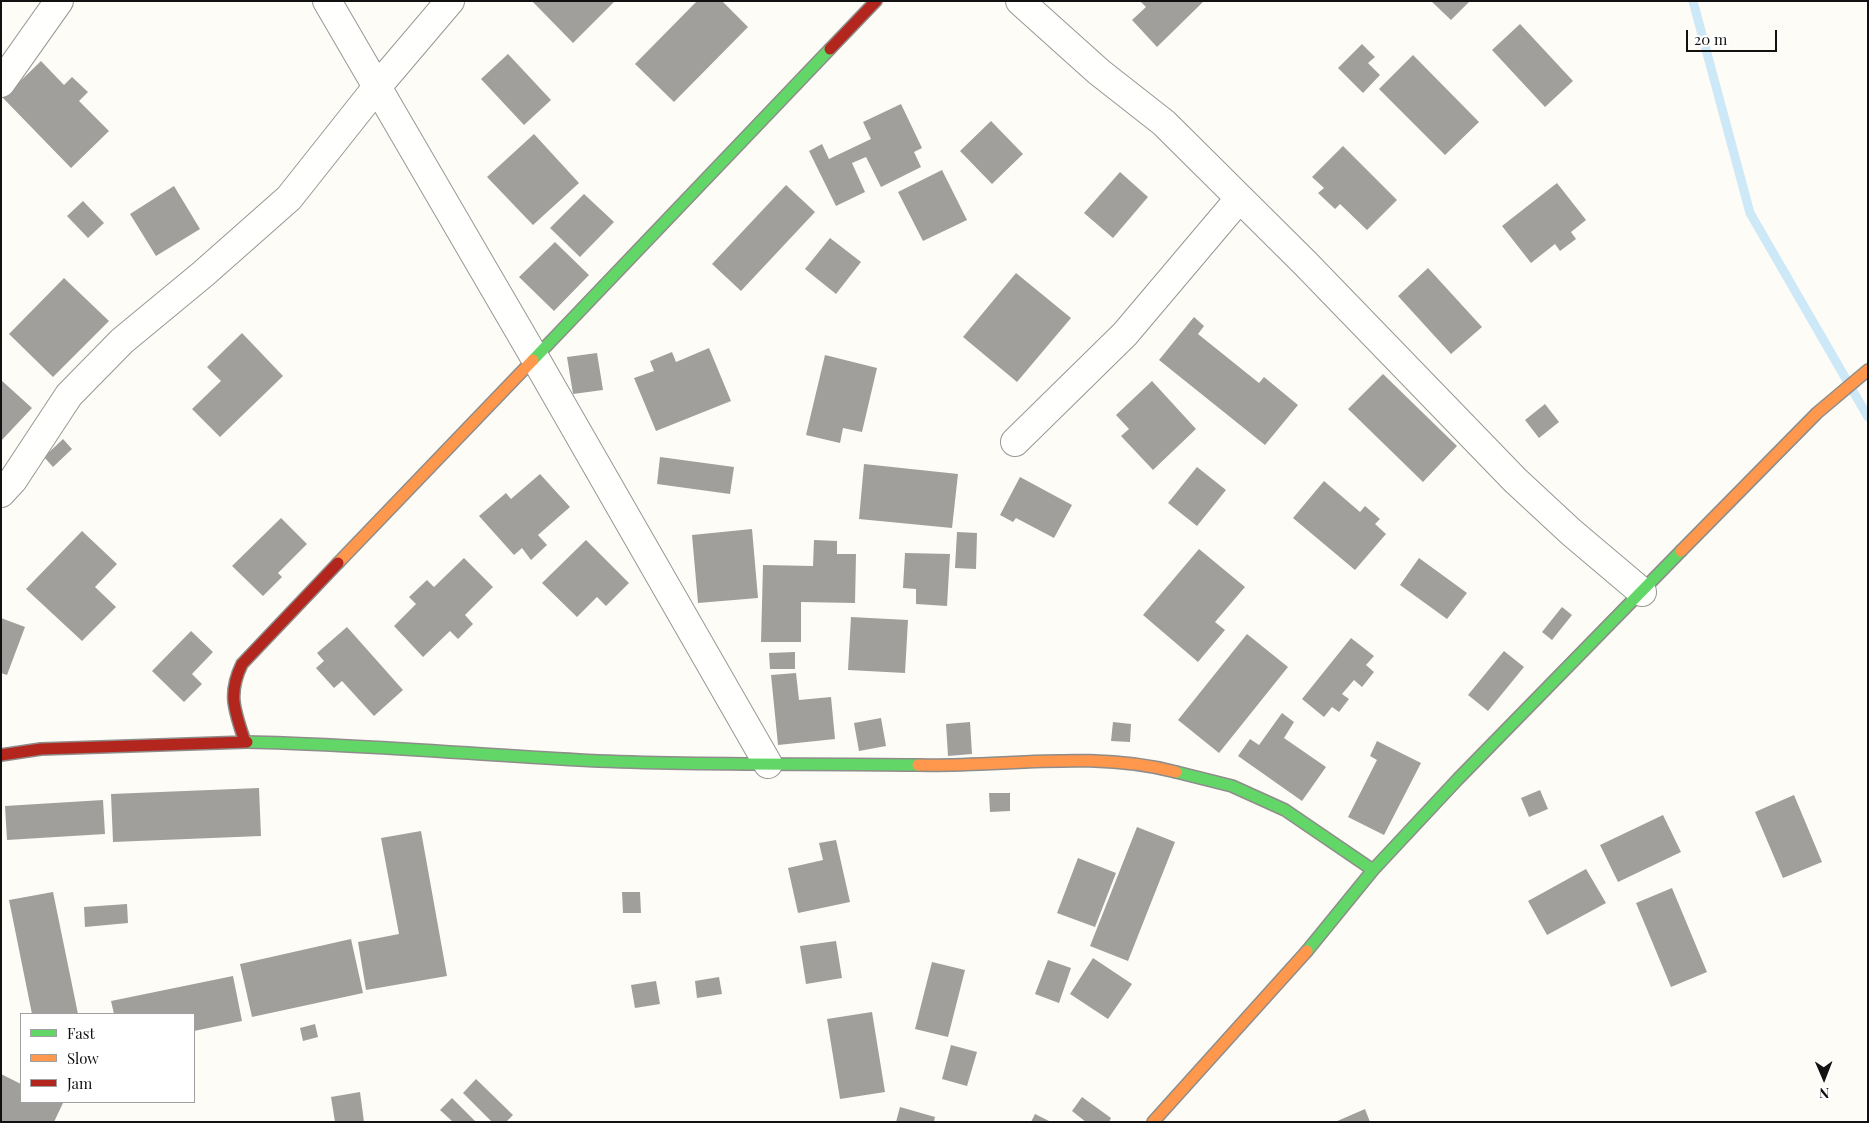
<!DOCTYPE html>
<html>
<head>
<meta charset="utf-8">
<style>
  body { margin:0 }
  #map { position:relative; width:1869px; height:1123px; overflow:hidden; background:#fdfcf7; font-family:"Playfair Display",serif }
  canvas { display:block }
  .frame { position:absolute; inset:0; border:2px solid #111; pointer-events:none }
  .legend { position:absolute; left:20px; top:1013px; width:175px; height:90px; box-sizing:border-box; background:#fff; border:1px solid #a0a0a0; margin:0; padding:6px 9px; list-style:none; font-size:15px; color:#111 }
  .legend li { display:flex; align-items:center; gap:10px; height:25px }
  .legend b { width:25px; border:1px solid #a0a0a0 }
  .north { position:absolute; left:1799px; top:1053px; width:50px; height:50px; -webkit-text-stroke:4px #fff; paint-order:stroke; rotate:179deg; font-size:14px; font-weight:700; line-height:20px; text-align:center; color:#111 }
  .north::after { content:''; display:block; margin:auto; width:18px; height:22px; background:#111; clip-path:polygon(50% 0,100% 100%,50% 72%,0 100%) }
  .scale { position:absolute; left:1686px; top:30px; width:91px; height:22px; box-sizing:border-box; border:2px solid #111; border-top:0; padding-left:6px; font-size:15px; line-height:18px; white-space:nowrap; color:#111; -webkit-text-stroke:4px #fff; paint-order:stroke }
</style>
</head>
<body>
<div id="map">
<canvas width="1869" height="1123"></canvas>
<div class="frame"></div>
<ul class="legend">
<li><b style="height:6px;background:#63d668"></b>Fast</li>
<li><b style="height:6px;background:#ff974d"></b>Slow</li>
<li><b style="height:6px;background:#b3261e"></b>Jam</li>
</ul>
<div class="north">N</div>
<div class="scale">20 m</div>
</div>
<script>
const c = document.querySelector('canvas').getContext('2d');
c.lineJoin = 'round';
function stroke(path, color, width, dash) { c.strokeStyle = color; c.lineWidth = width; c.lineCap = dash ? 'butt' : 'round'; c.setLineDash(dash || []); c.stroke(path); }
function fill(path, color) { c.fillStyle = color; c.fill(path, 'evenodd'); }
const stream = new Path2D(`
  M1693 1 1750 213 1868 417`);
const building = new Path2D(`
  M532 1H615L573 43Z
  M697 1H722L748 27 674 102 635 64Z
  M1140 1H1204L1157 47 1132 20 1146 7Z
  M1431 1H1470L1451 20Z
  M1520 24 1573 81 1545 107 1492 50Z
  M1362 44 1375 57 1368 63 1380 75 1363 93 1338 68Z
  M508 54 551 100 524 125 481 79Z
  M1413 55 1479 122 1445 155 1379 89Z
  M41 61 64 85 72 77 88 92 79 101 109 131 71 168 3 98Z
  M901 104 922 148 914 152 921 167 881 187 866 157 852 163 865 192 836 206 809 151 822 144 829 159 871 139 863 122Z
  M991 121 1023 154 992 184 960 151Z
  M534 134 579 183 533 225 487 177Z
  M1343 146 1397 200 1367 230 1340 204 1335 209 1318 193 1324 188 1312 177Z
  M942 170 967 220 923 241 898 192Z
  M1120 172 1148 197 1113 238 1084 213Z
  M1557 183 1586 220 1571 232 1576 239 1560 251 1555 244 1531 263 1502 226Z
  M786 185 815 212 741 291 712 264Z
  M174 186 200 229 156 256 130 214Z
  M584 194 614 222 580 257 550 228Z
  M83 201 104 223 88 238 67 216Z
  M830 238 861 262 836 294 805 269Z
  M555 242 589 275 554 311 519 277Z
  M1428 268 1482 327 1451 354 1398 296Z
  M1016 273 1071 318 1017 382 963 337Z
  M64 278 109 321 53 377 9 334Z
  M1194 317 1204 326 1198 334 1259 383 1264 377 1298 405 1265 445 1159 360Z
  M242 333 283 376 220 437 192 409 221 381 207 367Z
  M709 348 731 401 656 431 634 378 654 371 650 361 672 352 676 362Z
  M597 353 603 390 573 394 567 357Z
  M825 355 877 368 862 432 843 428 840 443 806 435Z
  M1383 374 1457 446 1423 482 1348 409Z
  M1 380 32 408 1 441Z
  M1152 381 1196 429 1153 470 1121 436 1129 429 1116 415Z
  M1545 404 1559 422 1539 438 1525 420Z
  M63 439 72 449 53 467 44 457Z
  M660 457 734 467 730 494 657 484Z
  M864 464 958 474 952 528 859 519Z
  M1197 467 1226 490 1197 526 1168 503Z
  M540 474 570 507 538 535 547 545 531 560 522 548 514 555 479 516 506 493 511 499Z
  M1020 477 1072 505 1054 538 1016 518 1013 522 1000 515Z
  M1324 481 1360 512 1365 506 1380 519 1375 524 1386 534 1355 570 1293 518Z
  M281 518 307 544 278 573 282 577 263 596 232 566Z
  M752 529 758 598 698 603 692 535Z
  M82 531 117 564 95 587 116 607 82 641 26 589Z
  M957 532 977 533 976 569 955 568Z
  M586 540 629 583 606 606 597 597 577 617 542 583Z
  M814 540 837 541V554H856L855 603 801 602V642H761L763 565 813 566Z
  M1199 549 1245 587 1215 622 1225 630 1198 662 1143 615Z
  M905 553 950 554 947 606 916 604V589L903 588Z
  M464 558 493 587 465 615 473 624 458 639 450 631 423 657 394 626 416 604 409 597 427 580 434 587Z
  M1419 558 1467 593 1447 619 1400 585Z
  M1562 607 1572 615 1552 640 1542 632Z
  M851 617 908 620 905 673 848 670Z
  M1 618 25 627 7 675 1 673Z
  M347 627 403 690 374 716 342 681 334 688 316 668 324 661 317 653Z
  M191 631 213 652 192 674 202 684 184 702 152 671Z
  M1247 634 1288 667 1219 753 1178 720Z
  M1351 638 1374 656 1366 665 1374 672 1362 687 1354 680 1342 694 1349 699 1339 712 1332 707 1324 717 1302 699Z
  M1504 651 1524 667 1488 711 1468 695Z
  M795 652V669H770L769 653Z
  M796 673 799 700 831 697 835 739 778 745 771 675Z
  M1282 713 1294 722 1284 738 1326 767 1302 801 1238 756 1250 739 1259 745Z
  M881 718 886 746 859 751 854 723Z
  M970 722 972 754 948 756 946 724Z
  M1113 722 1131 724 1130 742 1111 741Z
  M1377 741 1421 763 1384 835 1348 817 1377 760 1370 756Z
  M259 788 261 836 113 842 111 794Z
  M1540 790 1548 809 1529 817 1521 798Z
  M989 793H1010V811L990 812Z
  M1794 795 1822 862 1783 878 1755 812Z
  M103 800 105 834 7 840 5 806Z
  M1663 815 1681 852 1618 882 1600 845Z
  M1137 827 1175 842 1128 961 1090 946Z
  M421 831 447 976 366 990 358 942 399 934 381 838Z
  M836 840 850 902 798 913 788 868 823 860 819 843Z
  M1078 858 1116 873 1095 927 1057 913Z
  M1586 869 1606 903 1547 935 1528 901Z
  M1672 888 1707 972 1671 987 1636 903Z
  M53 892 78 1014H32L9 900Z
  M622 892H640L641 913H623Z
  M127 904 128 923 85 927 84 907Z
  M351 939 363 993 252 1017 240 964Z
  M836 941 842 978 806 984 800 946Z
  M1093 958 1132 984 1108 1019 1070 994Z
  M1048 960 1071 968 1059 1003 1035 994Z
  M932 962 965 970 948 1037 915 1029Z
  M233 976 242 1021 194 1031V1014H114L111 1001Z
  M719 977 722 994 697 998 695 981Z
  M656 981 660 1004 635 1008 631 985Z
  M872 1012 885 1092 840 1099 827 1019Z
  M315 1024 318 1037 303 1041 300 1028Z
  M951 1045 977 1052 967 1086 942 1079Z
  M1 1074 21 1084V1102L63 1103 54 1122H1Z
  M476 1079 513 1115 506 1122H492L463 1093Z
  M360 1092 364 1122H335L331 1097Z
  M1082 1097 1111 1118 1109 1122H1086L1072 1111Z
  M452 1098 476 1122H453L440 1110Z
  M900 1107 935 1117 934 1122H896Z
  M1365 1109 1370 1122H1335Z
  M1035 1114 1051 1122H1031Z`);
const street = new Path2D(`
  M327 1 535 358 768 764
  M1020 1 1099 72 1164 123 1306 264 1515 480 1571 532 1642 592
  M1 83 59 1
  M1015 442 1125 334 1239 199
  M1 493 13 480 69 395 122 341 203 274 289 198 377 87 450 1`);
const fast = new Path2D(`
  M533 360 830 49
  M247 742C358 744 468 754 579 760 692 766 805 763 918 765
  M1176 772 1232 786 1285 810 1373 870
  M1307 951 1373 870 1458 779 1681 551`);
const slow = new Path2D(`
  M1681 551 1817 413 1868 370
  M338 563 533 360
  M918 765C1004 767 1092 750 1176 772
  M1153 1122 1307 951`);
const jam = new Path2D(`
  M830 49 876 1
  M245 742C235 711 227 695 242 664L338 563
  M1 755 41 749 247 742`);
stroke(stream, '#cde8f7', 9);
fill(building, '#a19f9c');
stroke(street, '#979795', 30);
stroke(fast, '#8e8d8b', 14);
stroke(slow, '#8e8d8b', 14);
stroke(jam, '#8e8d8b', 14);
stroke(street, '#fffffe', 28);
stroke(fast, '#63d668', 11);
stroke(slow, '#ff974d', 11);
stroke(jam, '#b3261e', 11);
</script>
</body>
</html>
